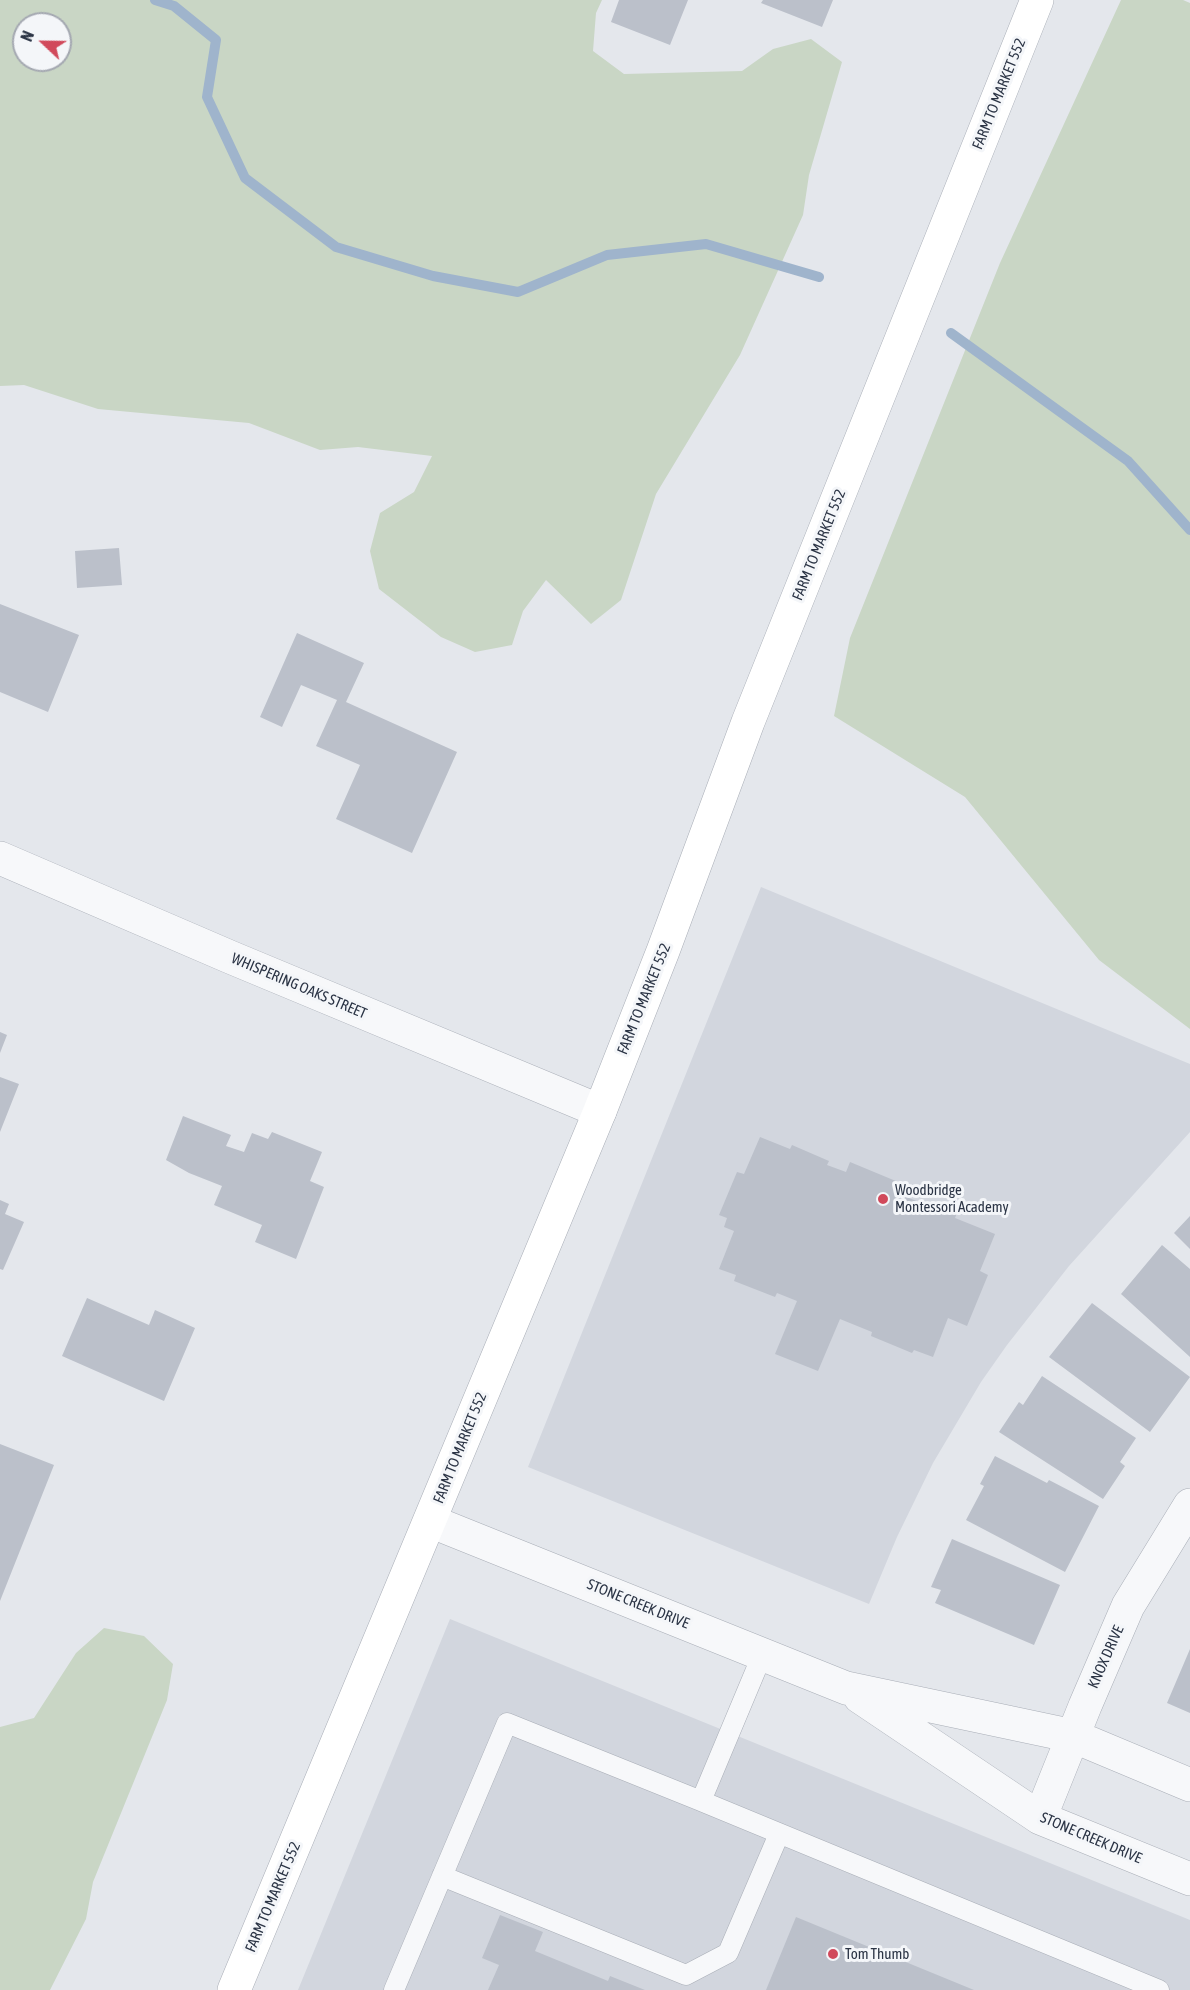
<!DOCTYPE html>
<html>
<head>
<meta charset="utf-8">
<style>
  body { margin:0 }
  #map { position:relative; width:1190px; height:1990px; overflow:hidden; background:#e4e7ec; font-family:"Asap Condensed",sans-serif }
  canvas { display:block }
  .north { position:absolute; left:12px; top:12px; width:60px; height:60px; box-sizing:border-box; background:#f4f6f9; border:2px solid #a4a8b1; border-radius:50%; rotate:292deg; font-size:16px; font-weight:700; line-height:24px; text-align:center; color:#2b3445 }
  .north::after { content:''; display:block; margin:auto; width:21px; height:27px; background:#d1495b; clip-path:polygon(50% 0,100% 100%,50% 72%,0 100%) }
</style>
</head>
<body>
<div id="map">
<canvas width="1190" height="1990"></canvas>
<div class="north">N</div>
</div>
<script>
const c = document.querySelector('canvas').getContext('2d');
c.lineJoin = 'round';
function fill(path, color) { c.fillStyle = color; c.fill(path, 'evenodd'); }
function stroke(path, color, width, dash) { c.strokeStyle = color; c.lineWidth = width; c.lineCap = dash ? 'butt' : 'round'; c.setLineDash(dash || []); c.stroke(path); }
function write(font, color, halo, rows, align = 'center') {
  c.font = font + ' "Asap Condensed",sans-serif'; c.lineWidth = 6; c.setLineDash([]); c.textBaseline = 'middle'; c.strokeStyle = halo; c.fillStyle = color; for (const [text, x, y, turn = 0] of rows) {
    c.save(); c.translate(x, y); c.rotate((+turn || 0) * Math.PI / 180); c.textAlign = isNaN(turn) ? turn : align; if (halo) c.strokeText(text, 0, 0); c.fillText(text, 0, 0); c.restore();
  }
}
const built = new Path2D(`
  M761 887 1190 1064V1132L1069 1266 1007 1345 981 1382 933 1463 897 1537 869 1604 528 1467Z
  M450 1619 1190 1920V1990H298Z`);
const green = new Path2D(`
  M0 0H602L596 13 593 51 624 74 742 71 773 49 811 39 842 62 809 175 803 215 740 355 656 494 621 600 591 624 546 580 523 611 512 645 475 652 441 637 379 589 370 551 380 513 414 492 432 456 358 447 320 450 249 423 98 409 24 385 0 386ZM24 24H60V60H24Z
  M1121 0H1183L1190 3V1029L1099 960 965 797 834 716 850 638 1000 263Z
  M104 1628 144 1636 173 1664 167 1700 93 1882 86 1919 50 1990H0V1727L34 1718 76 1653Z`);
const stream = new Path2D(`
  M155 0 174 6 216 40 207 97 245 178 336 247 433 276 518 292 607 255 706 244 819 277
  M951 333 1128 461 1190 530`);
const building = new Path2D(`
  M619 0H688L670 45 611 22Z
  M763 0H833L822 27 761 3Z
  M119 548 122 585 77 588 75 551Z
  M0 604 79 635 48 712 0 692Z
  M297 633 364 663 346 702 457 752 412 853 336 819 360 765 316 746 337 700 301 685 282 727 260 717Z
  M0 1032 7 1035 0 1053Z
  M0 1077 19 1084 0 1132Z
  M183 1116 231 1135 226 1146 244 1152 252 1133 268 1139 272 1132 322 1152 310 1181 324 1187 296 1259 255 1242 262 1225 214 1205 222 1186 189 1173 166 1160Z
  M760 1137 790 1149 792 1145 829 1161 827 1165 846 1172 850 1162 903 1184 899 1194 919 1202 920 1199 957 1213 955 1218 995 1234 980 1271 988 1275 967 1326 948 1318 933 1357 914 1350 912 1353 871 1336 872 1332 840 1319 818 1371 775 1354 797 1301 777 1293 775 1297 734 1281 736 1275 719 1269 734 1231 724 1227 727 1218 719 1215 737 1172 744 1174Z
  M0 1200 9 1204 5 1214 24 1222 3 1270 0 1269Z
  M1190 1216V1249L1174 1233Z
  M1162 1245 1190 1269V1357L1121 1294Z
  M87 1298 149 1325 155 1310 195 1328 164 1401 62 1356Z
  M1092 1303 1190 1377 1150 1432 1049 1357Z
  M1042 1376 1136 1438 1120 1462 1125 1466 1103 1499 999 1432 1019 1402 1023 1405Z
  M0 1444 54 1465 0 1601Z
  M995 1456 1047 1483 1049 1480 1099 1506 1065 1572 966 1520 984 1486 980 1484Z
  M952 1539 1060 1585 1034 1645 935 1603 941 1590 931 1587Z
  M1190 1649V1713L1167 1703Z
  M500 1915 543 1932 535 1951 608 1981 610 1976 645 1990H488L499 1965 482 1958Z
  M796 1917 974 1990H766Z`);
const service = new Path2D(`
  M701 1801 1159 1990
  M442 1876 686 1975 728 1953 779 1834
  M394 1990 507 1723 701 1801 763 1653`);
const minor = new Path2D(`
  M0 858 230 957 600 1111
  M430 1521 846 1688 1073 1736 1190 1785
  M860 1697 1040 1818 1190 1879
  M1040 1818 1085 1706 1128 1606 1190 1505`);
const secondary = new Path2D(`
  M234 1990 600 1111 663 951 748 722 1037 0`);
const markers = [
  [883,1199,6,"#d1495b"],
  [833,1954,6,"#d1495b"]
];
const streetNames = [
  ["FARM TO MARKET 552",999,94,-68],
  ["FARM TO MARKET 552",819,545,-68],
  ["WHISPERING OAKS STREET",299,986,23],
  ["FARM TO MARKET 552",644,999,-68],
  ["FARM TO MARKET 552",460,1448,-68],
  ["STONE CREEK DRIVE",638,1604,22],
  ["KNOX DRIVE",1106,1657,-66],
  ["STONE CREEK DRIVE",1091,1838,23],
  ["FARM TO MARKET 552",273,1897,-67]
];
const poiNames = [
  ["Woodbridge",895,1190],
  ["Montessori Academy",895,1207],
  ["Tom Thumb",845,1954]
];
fill(built, '#d2d6de');
fill(green, '#c9d6c5');
stroke(stream, '#9fb4cc', 10);
fill(building, '#bbc0ca');
stroke(service, '#a9aeb7', 21);
stroke(minor, '#a9aeb7', 34);
stroke(secondary, '#a9aeb7', 34);
stroke(service, '#f7f8fa', 20);
stroke(minor, '#f7f8fa', 33);
stroke(secondary, '#fff', 33);
for (const [x, y, r, color] of markers) { const dot = new Path2D(); dot.arc(x, y, r, 0, 2 * Math.PI); c.fillStyle = color; c.fill(dot); stroke(dot, '#f4f6f9', 2); }
write('15px', '#2b3445', '#f4f6f9', streetNames);
write('15px', '#2b3445', '#f4f6f9', poiNames, 'left');
</script>
</body>
</html>
